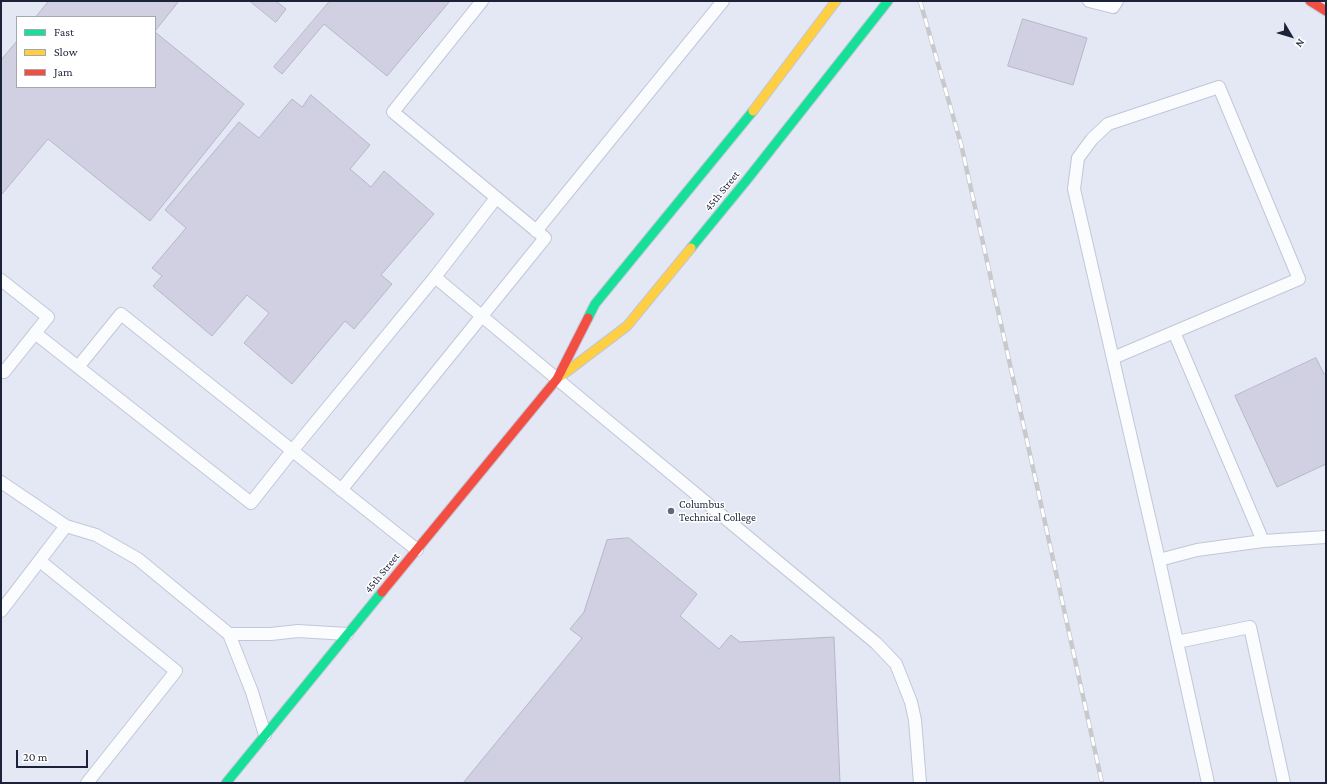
<!DOCTYPE html>
<html>
<head>
<meta charset="utf-8">
<style>
  body { margin:0 }
  #map { position:relative; width:1327px; height:784px; overflow:hidden; background:#e4e8f5; font-family:"Crimson Pro",serif }
  canvas { display:block }
  .frame { position:absolute; inset:0; border:2px solid #1c2339; pointer-events:none }
  .legend { position:absolute; left:16px; top:16px; width:140px; height:72px; box-sizing:border-box; background:#fff; border:1px solid #a4a7b0; margin:0; padding:5px 7px; list-style:none; font-size:12px; color:#1c2339 }
  .legend li { display:flex; align-items:center; gap:8px; height:20px }
  .legend b { width:20px; border:1px solid #a4a7b0 }
  .north { position:absolute; left:1271px; top:16px; width:40px; height:40px; -webkit-text-stroke:3px #fff; paint-order:stroke; rotate:128deg; font-size:11px; font-weight:700; line-height:16px; text-align:center; color:#1c2339 }
  .north::after { content:''; display:block; margin:auto; width:14px; height:18px; background:#1c2339; clip-path:polygon(50% 0,100% 100%,50% 72%,0 100%) }
  .scale { position:absolute; left:16px; top:750px; width:72px; height:18px; box-sizing:border-box; border:2px solid #1c2339; border-top:0; padding-left:5px; font-size:12px; line-height:14px; white-space:nowrap; color:#1c2339; -webkit-text-stroke:3px #fff; paint-order:stroke }
</style>
</head>
<body>
<div id="map">
<canvas width="1327" height="784"></canvas>
<div class="frame"></div>
<ul class="legend">
<li><b style="height:5px;background:#16e098"></b>Fast</li>
<li><b style="height:5px;background:#ffcf43"></b>Slow</li>
<li><b style="height:5px;background:#f24e42"></b>Jam</li>
</ul>
<div class="north">N</div>
<div class="scale">20 m</div>
</div>
<script>
const c = document.querySelector('canvas').getContext('2d');
c.lineJoin = 'round';
function fill(path, color) { c.fillStyle = color; c.fill(path, 'evenodd'); }
function stroke(path, color, width, dash) { c.strokeStyle = color; c.lineWidth = width; c.lineCap = dash ? 'butt' : 'round'; c.setLineDash(dash || []); c.stroke(path); }
function write(font, color, halo, rows, align = 'center') {
  c.font = font + ' "Crimson Pro",serif'; c.lineWidth = 3; c.setLineDash([]); c.textBaseline = 'middle'; c.strokeStyle = halo; c.fillStyle = color; for (const [text, x, y, turn = 0] of rows) {
    c.save(); c.translate(x, y); c.rotate((+turn || 0) * Math.PI / 180); c.textAlign = isNaN(turn) ? turn : align; if (halo) c.strokeText(text, 0, 0); c.fillText(text, 0, 0); c.restore();
  }
}
const building = new Path2D(`
  M49 1H179L155 31V17H36Z
  M250 1H276L286 9 276 22Z
  M330 1H450L387 76 324 24 282 74 274 67Z
  M1023 19 1087 38 1073 85 1008 66Z
  M155 32 244 104 150 221 48 139 2 194 1 193V60L17 41V87H155Z
  M311 95 370 145 350 169 371 187 384 171 434 214 381 275 392 284 354 329 345 321 292 384 244 343 269 313 247 295 212 336 153 286 162 276 152 268 186 228 165 210 239 122 259 138 292 99 302 107Z
  M1316 358 1324 374H1326V464L1277 487 1235 396Z
  M629 538 697 594 680 616 719 649 731 635 740 642 834 637 840 783H463L582 638 570 629 584 612 607 540Z`);
const lane = new Path2D(`
  M1089 1 1113 7 1117 1
  M536 231 723 1
  M435 277 496 198
  M1 280 48 317 4 372 1 370
  M1174 332 1263 541
  M35 333 78 367
  M1113 358 1299 279 1219 87 1108 124 1092 139 1078 158 1074 189 1159 560
  M1 482 66 526
  M341 490 545 238 393 112 482 1
  M417 550 121 314 78 367 251 503 292 451 435 277 557 379 876 643 896 664 911 702 915 720 920 783
  M40 561 176 671 87 783
  M1 611 66 526 96 535 138 559 229 634 252 692 265 735
  M229 634H271L298 631 347 634
  M1177 642 1250 627 1284 783
  M1208 783 1159 560 1197 550 1263 541 1326 537`);
const fast = new Path2D(`
  M691 248 746 181 888 1
  M588 318 595 304 753 111
  M226 783 382 592`);
const slow = new Path2D(`
  M753 111 836 1
  M561 376 627 326 691 248`);
const jam = new Path2D(`
  M1310 1 1326 11
  M382 592 557 379 588 318`);
const rail = new Path2D(`
  M920 1 961 144 1037 486 1102 783`);
const markers = [
  [671,511,4,"#62687b"]
];
const streetNames = [
  ["45th Street",722,191,-51],
  ["45th Street",382,573,-51]
];
const poiNames = [
  ["Columbus",679,505],
  ["Technical College",679,518]
];
fill(building, '#d0d0e2');
stroke(building, '#b5b6c6', 1);
stroke(lane, '#c1c7d8', 14);
stroke(fast, '#c1c7d8', 11);
stroke(slow, '#c1c7d8', 11);
stroke(jam, '#c1c7d8', 11);
stroke(lane, '#fbfcfe', 12);
stroke(fast, '#16e098', 9);
stroke(slow, '#ffcf43', 9);
stroke(jam, '#f24e42', 9);
stroke(rail, '#c7c9cd', 4.5);
stroke(rail, '#fff', 3, [9]);
for (const [x, y, r, color] of markers) { const dot = new Path2D(); dot.arc(x, y, r, 0, 2 * Math.PI); c.fillStyle = color; c.fill(dot); stroke(dot, '#fff', 1.5); }
write('11px', '#1c2339', '#fff', streetNames);
write('11px', '#1c2339', '#fff', poiNames, 'left');
</script>
</body>
</html>
